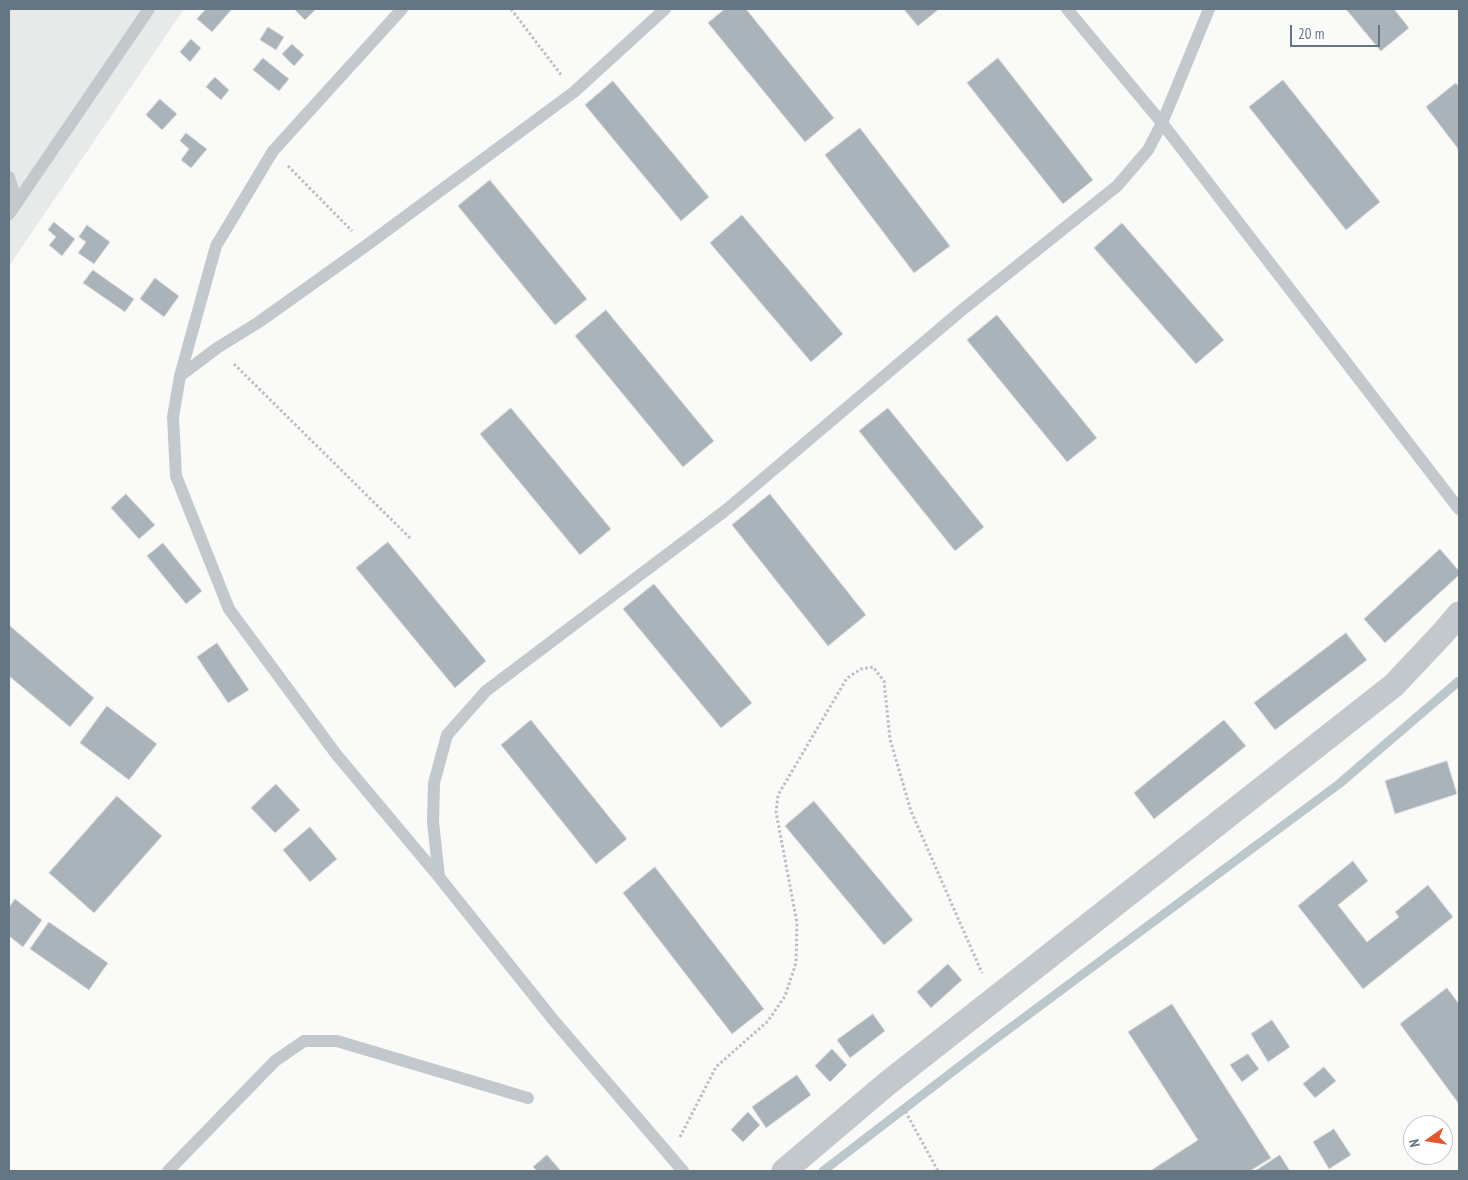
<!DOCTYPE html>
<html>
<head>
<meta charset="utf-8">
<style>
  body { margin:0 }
  #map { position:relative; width:1468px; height:1180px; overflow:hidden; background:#fafaf8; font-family:"PT Sans Narrow",sans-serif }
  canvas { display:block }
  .frame { position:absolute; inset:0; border:10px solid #657683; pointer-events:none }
  .north { position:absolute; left:1403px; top:1115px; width:50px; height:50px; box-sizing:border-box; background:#fff; border:1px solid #c1c8cd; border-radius:50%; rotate:257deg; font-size:14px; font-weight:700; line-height:20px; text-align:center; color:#657683 }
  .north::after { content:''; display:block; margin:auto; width:18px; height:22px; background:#e4572e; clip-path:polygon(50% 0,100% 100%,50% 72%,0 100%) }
  .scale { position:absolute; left:1290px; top:25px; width:90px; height:22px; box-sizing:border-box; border:2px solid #657683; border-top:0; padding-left:6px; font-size:15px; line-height:18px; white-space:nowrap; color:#657683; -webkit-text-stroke:4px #fff; paint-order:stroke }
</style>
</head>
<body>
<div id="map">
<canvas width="1468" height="1180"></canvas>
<div class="frame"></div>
<div class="north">N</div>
<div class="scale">20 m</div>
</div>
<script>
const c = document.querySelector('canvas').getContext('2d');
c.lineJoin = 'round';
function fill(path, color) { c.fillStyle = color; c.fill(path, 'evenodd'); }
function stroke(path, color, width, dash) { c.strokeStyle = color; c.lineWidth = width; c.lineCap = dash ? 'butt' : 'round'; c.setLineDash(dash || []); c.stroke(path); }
const built = new Path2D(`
  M9 9H184L9 266Z`);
const stream = new Path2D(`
  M823 1171 990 1043 1339 784 1459 681`);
const building = new Path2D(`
  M206 9H232L212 32 197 19Z
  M297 9H316L305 20 295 10Z
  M725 9H746L834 118 805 142 708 23Z
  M904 9H939L918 26Z
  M1346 9H1394L1409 28 1381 51Z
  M268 27 284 37 276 50 260 40Z
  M191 39 201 48 190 62 180 52Z
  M292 44 304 55 294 66 282 54Z
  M263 58 289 79 279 91 253 70Z
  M998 58 1093 180 1063 204 967 83Z
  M215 77 229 90 221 100 206 87Z
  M1283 80 1380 202 1346 230 1249 107Z
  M613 81 709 197 681 221 585 105Z
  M1456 83 1459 87V150L1426 107Z
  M160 99 177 114 162 130 146 115Z
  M860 128 950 246 914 273 825 155Z
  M186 133 207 149 191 168 181 160 189 149 180 141Z
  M490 180 587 299 555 325 458 206Z
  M742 215 843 334 811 362 710 243Z
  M54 222 75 239 62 256 49 245 56 237 48 230Z
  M1122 223 1224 340 1196 364 1094 248Z
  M87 225 110 242 94 264 78 253 86 242 79 237Z
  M93 270 134 299 125 312 83 283Z
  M155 278 179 296 164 317 140 299Z
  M606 310 714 441 683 467 575 336Z
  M997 315 1097 438 1067 462 967 340Z
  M511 408 611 529 580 555 480 434Z
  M888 408 984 527 955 551 859 431Z
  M126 494 155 525 139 539 111 508Z
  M770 494 866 615 828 646 732 525Z
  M388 542 486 661 455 688 356 568Z
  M163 543 202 591 186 604 147 556Z
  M1440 549 1459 571V575L1385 643 1364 619Z
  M654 584 752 703 721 728 623 609Z
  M9 625 94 698 70 727 9 676Z
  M1346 633 1367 660 1275 730 1254 703Z
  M217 643 249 690 228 703 197 657Z
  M107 706 157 744 129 780 80 743Z
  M531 720 627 839 596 864 501 745Z
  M1224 720 1246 746 1154 819 1134 793Z
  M1447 761 1457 794 1395 814 1385 781Z
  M276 784 300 810 275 833 251 808Z
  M117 796 162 836 94 913 49 873Z
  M814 801 913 920 884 945 785 826Z
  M310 827 337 859 310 882 283 850Z
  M1353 861 1368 881 1338 905 1367 942 1399 917 1395 912 1428 885 1453 917 1363 989 1298 906Z
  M655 867 764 1009 732 1034 623 893Z
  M15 899 42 920 23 947 9 936V908Z
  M49 922 108 963 89 990 30 949Z
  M948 964 962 980 931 1008 917 992Z
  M1447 988 1459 1004V1104L1400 1024Z
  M1172 1004 1271 1158 1250 1171H1150L1198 1140 1128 1032Z
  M873 1014 885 1031 850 1058 837 1040Z
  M1272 1020 1290 1047 1268 1062 1251 1034Z
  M832 1049 847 1065 830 1082 815 1066Z
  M1248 1054 1259 1069 1242 1082 1230 1065Z
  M1324 1067 1336 1081 1315 1098 1303 1084Z
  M797 1075 811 1095 766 1128 752 1107Z
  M748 1112 760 1125 743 1142 731 1130Z
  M1334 1129 1351 1155 1329 1169 1313 1142Z
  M547 1155 561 1171H537L533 1167Z
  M1280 1155 1290 1171H1255Z`);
const path = new Path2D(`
  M511 9 562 76
  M288 166 352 231
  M234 364 410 538
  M903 1107 938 1171
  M680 1137 716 1067 768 1021 785 996 796 963 797 923 776 812 778 795 847 678 861 669 873 667 884 681 890 739 911 811 982 973`);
const lane = new Path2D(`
  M402 9 273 151 216 246 180 376 173 417 176 476 229 609 336 754 439 877 555 1022 683 1171
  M1067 9 1162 123 1459 509
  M9 177 17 203
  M9 214 149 9
  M180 376 217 348 259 322 367 245 574 92 665 9
  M439 877 433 822 434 783 447 735 486 691 726 510 962 310 1117 186 1148 150 1162 123 1209 9
  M168 1171 275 1061 304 1041H337L528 1098`);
const street = new Path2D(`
  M784 1171 889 1082 1394 685 1443 633 1459 614`);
fill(built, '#e8e9e9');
stroke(stream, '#bbc7cb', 9);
fill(building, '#aab3b9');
stroke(building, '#dcdcda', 1);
stroke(path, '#bbbfc2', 3, [2.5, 2.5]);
stroke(lane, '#c3c8cc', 12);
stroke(street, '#c3c8cc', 25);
</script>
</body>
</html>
